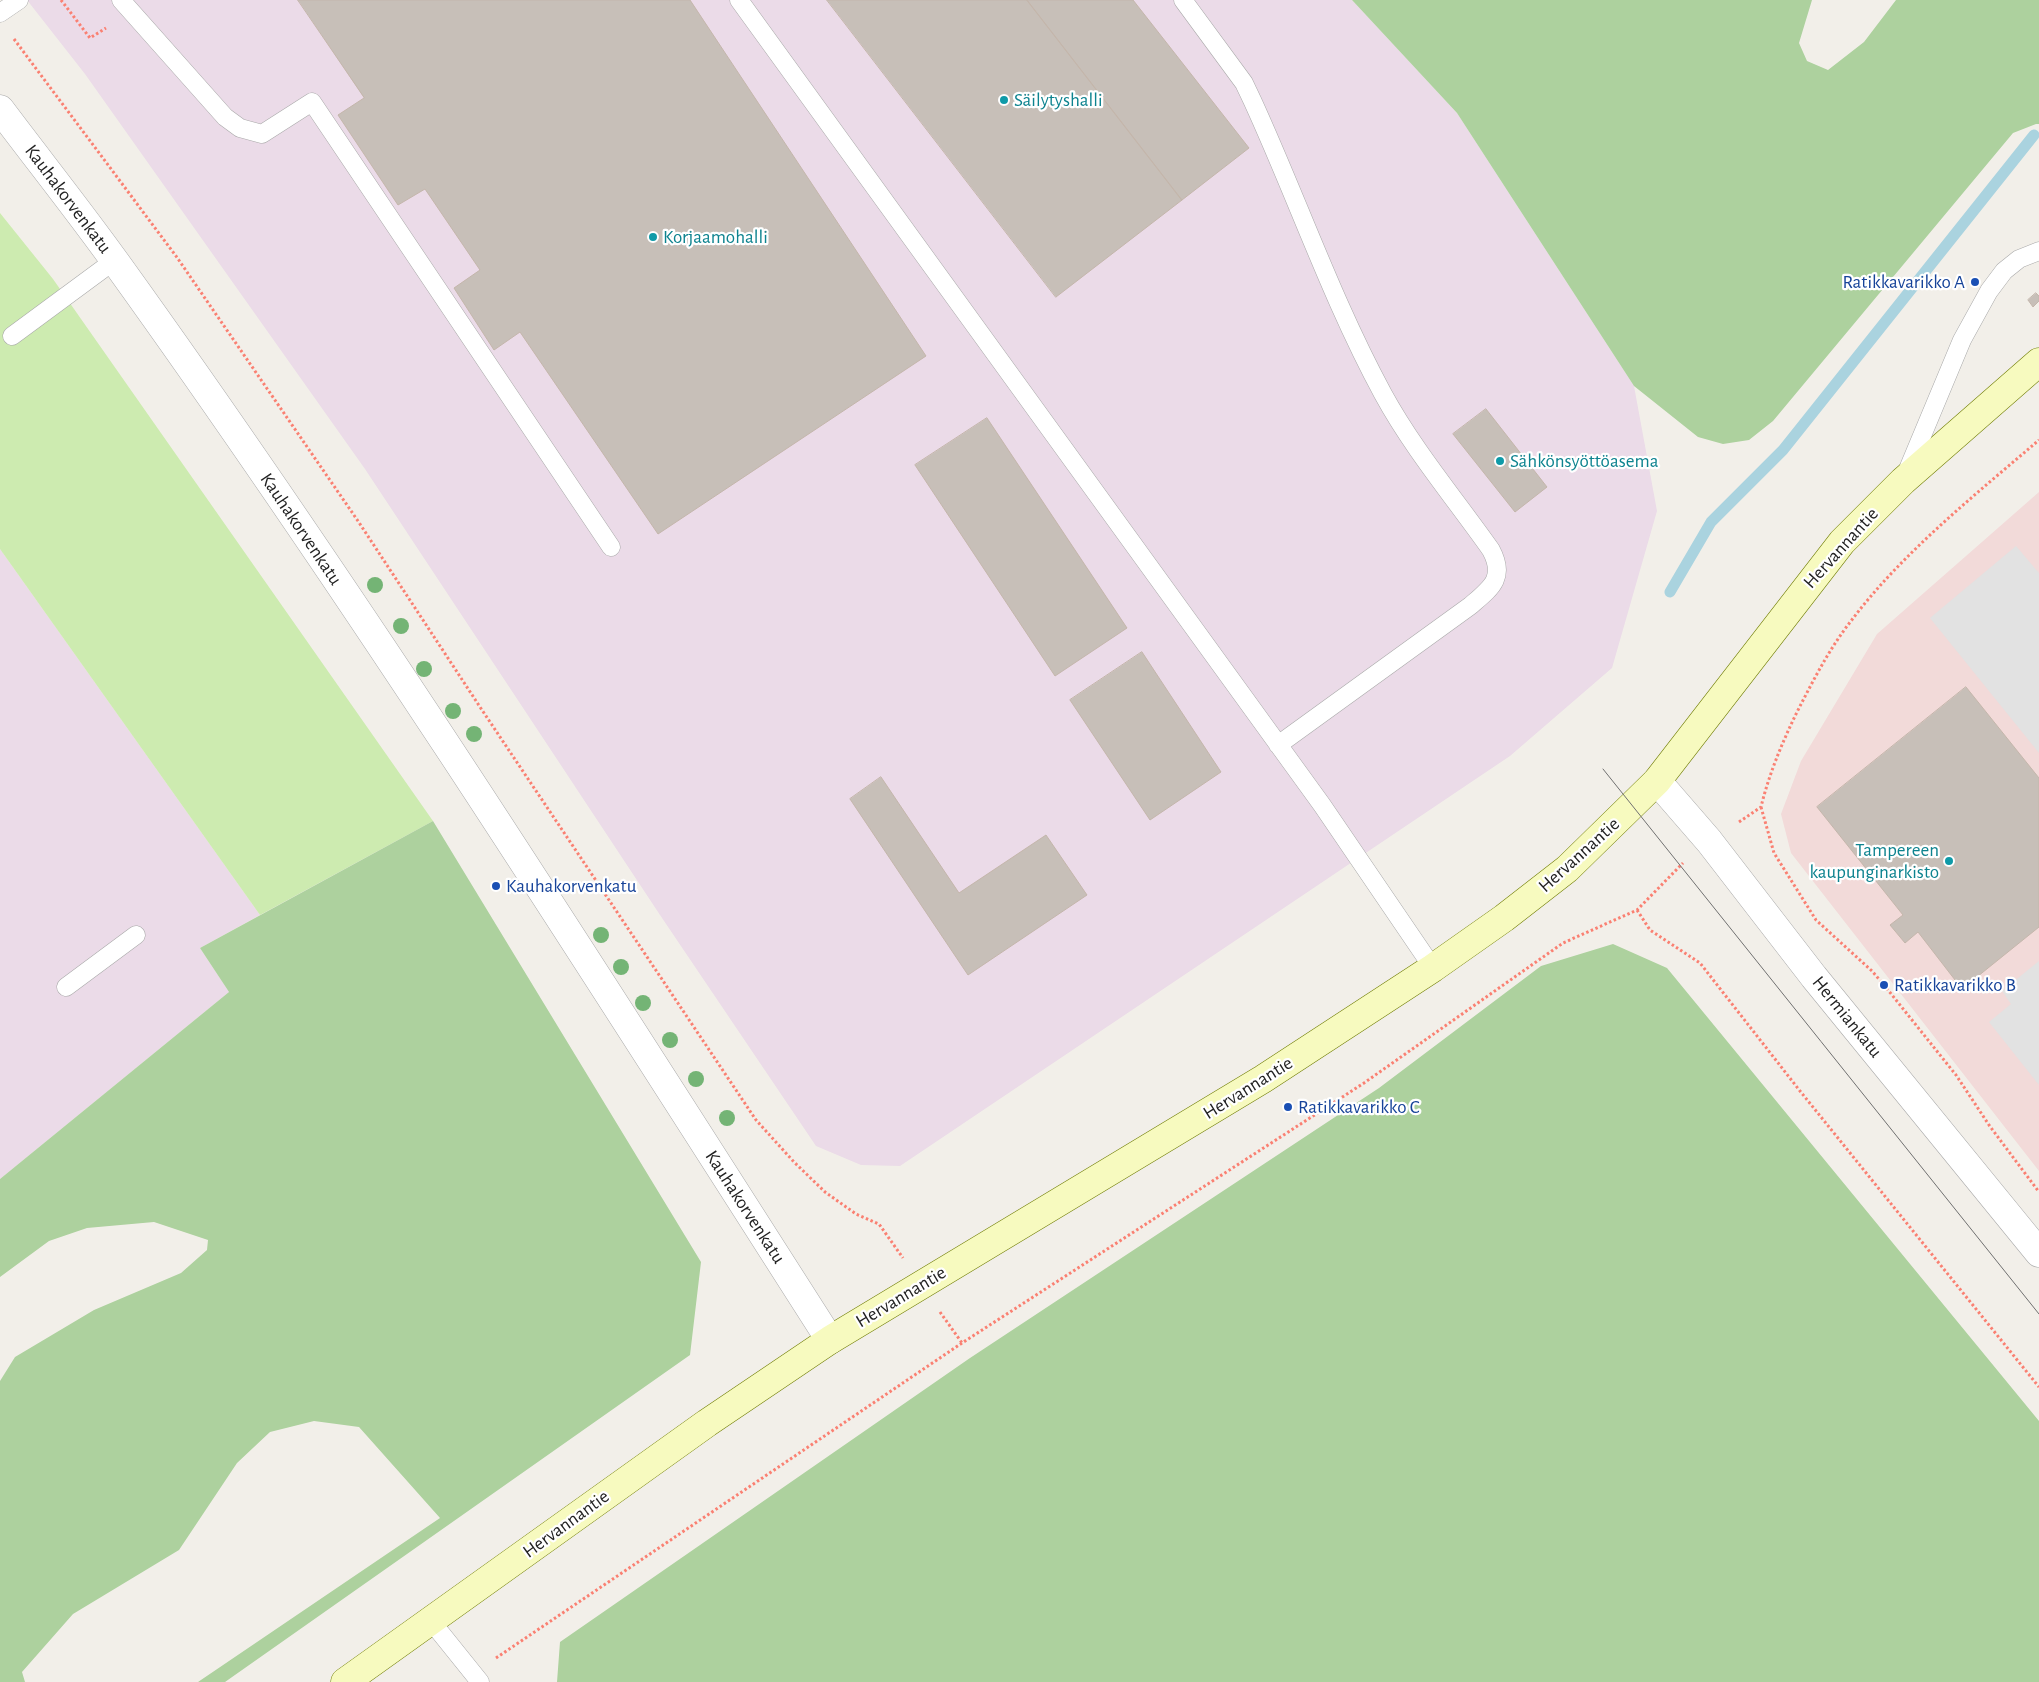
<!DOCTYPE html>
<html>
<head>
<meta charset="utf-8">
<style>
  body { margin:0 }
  canvas { display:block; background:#f2efe9 }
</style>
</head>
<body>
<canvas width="2039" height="1682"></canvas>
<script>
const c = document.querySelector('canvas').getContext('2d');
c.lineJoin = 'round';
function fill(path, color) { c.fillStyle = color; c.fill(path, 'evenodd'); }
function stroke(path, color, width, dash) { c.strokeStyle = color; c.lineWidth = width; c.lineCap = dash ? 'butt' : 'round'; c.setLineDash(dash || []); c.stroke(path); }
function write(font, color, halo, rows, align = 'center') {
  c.font = font + ' "Alegreya Sans",sans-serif'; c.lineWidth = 4.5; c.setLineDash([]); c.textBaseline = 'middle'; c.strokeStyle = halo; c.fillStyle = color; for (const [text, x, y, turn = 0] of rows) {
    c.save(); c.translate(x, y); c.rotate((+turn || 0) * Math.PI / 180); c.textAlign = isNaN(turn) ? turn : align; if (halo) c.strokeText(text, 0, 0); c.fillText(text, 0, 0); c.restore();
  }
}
const commercial = new Path2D(`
  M2039 492V1171L1791 853 1781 814 1801 761 1877 634Z`);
const industrial = new Path2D(`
  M27 0H1352L1457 113 1634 386 1657 511 1612 668 1510 756 900 1166 861 1165 816 1146 660 915 365 469 85 74Z
  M0 549 260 915 200 948 229 992 0 1179Z`);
const grass = new Path2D(`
  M0 213 53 279 433 821 260 915 0 549Z`);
const forest = new Path2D(`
  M1352 0H1812L1799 43 1807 61 1828 70 1864 42 1896 0H2039V124H2036L2013 133 1773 421 1749 440 1723 444 1698 437 1634 386 1457 113Z
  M433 821 701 1262 690 1355 225 1682H198L440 1518 359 1427 314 1421 270 1432 237 1463 179 1550 73 1614 22 1672 25 1682H0V1381L15 1357 94 1310 181 1273 207 1250 208 1240 154 1222 87 1228 49 1241 0 1277V1179L229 992 200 948Z
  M1613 944 1667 968 2039 1421V1682H557L560 1642 970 1358 1379 1088 1541 966Z`);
const parking = new Path2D(`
  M2016 546 2039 573V753L1930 618Z
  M2039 961V1085L1989 1022 2011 1004 2002 991Z`);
const stream = new Path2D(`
  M1670 592 1711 522 1783 450 2034 135`);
const building = new Path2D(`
  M298 0H690L926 356 658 534 520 332 494 350 454 288 480 270 425 189 398 205 338 115 364 98Z
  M827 0H1027L1182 200 1056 297Z
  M1027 0H1133L1249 148 1182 200Z
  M2036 293 2039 296V301L2033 307 2028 300Z
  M1486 409 1547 487 1515 512 1453 434Z
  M987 418 1127 628 1055 676 915 465Z
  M1142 652 1221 772 1150 820 1070 700Z
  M1966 687 2039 778V927L1962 989 1918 932 1905 943 1890 925 1903 915 1817 807Z
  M881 777 959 893 1046 835 1087 895 968 975 850 799Z`);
const path = new Path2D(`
  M61 0 90 38 106 28
  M14 39 176 256 358 521 482 710 756 1120 794 1162 825 1192 856 1214 879 1224 903 1258
  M1761 807 1774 853 1816 920 1872 971 1884 985 1956 1075 1989 1125 2039 1192
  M1739 822 1761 807C1769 774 1782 743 1797 712 1813 681 1829 649 1851 621 1902 553 1975 495 2039 440
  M1637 910 1650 930 1700 963 1800 1091 2039 1387
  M940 1312 962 1343
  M496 1658 962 1343 1364 1083 1563 943 1637 910 1683 863`);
const service = new Path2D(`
  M121 0 225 117 240 128 262 134 312 102 611 547
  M739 0 1322 805 1433 968
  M1183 0 1244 83 1253 102C1297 198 1332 300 1383 394 1413 449 1455 499 1491 550 1506 578 1491 588 1470 606L1278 745
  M0 13 19 0
  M12 336 115 260
  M1906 474 1962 340 1989 291 2004 271 2019 259 2039 251
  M66 987 136 935
  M431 1621 480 1682`);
const tertiary = new Path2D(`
  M0 109C39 161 79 211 117 264 368 613 598 977 830 1340
  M1657 781 1709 841 1814 977 2039 1253`);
const secondary = new Path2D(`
  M345 1682 707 1423 830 1340 1263 1079 1433 968 1504 918 1567 869 1657 781 1842 542 1903 481 2039 362`);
const tram = new Path2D(`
  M1603 769 2039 1314`);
const trees = [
  [375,585],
  [401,626],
  [424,669],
  [453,711],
  [474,734],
  [601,935],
  [621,967],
  [643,1003],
  [670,1040],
  [696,1079],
  [727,1118]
];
const markers = [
  [1004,100,5,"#0f9aa8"],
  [653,237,5,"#0f9aa8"],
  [1975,282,5,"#1a4fb4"],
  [1500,461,5,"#0f9aa8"],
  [1949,861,5,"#0f9aa8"],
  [496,886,5,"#1a4fb4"],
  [1884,985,5,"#1a4fb4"],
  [1288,1107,5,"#1a4fb4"]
];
const cultureNames = [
  ["Säilytyshalli",1014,100],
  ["Korjaamohalli",663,237],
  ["Sähkönsyöttöasema",1510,461],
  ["Tampereen",1939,850,"right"],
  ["kaupunginarkisto",1939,872,"right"]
];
const streetNames = [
  ["Kauhakorvenkatu",68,199,53],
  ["Kauhakorvenkatu",301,529,56],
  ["Hervannantie",1841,548,-48],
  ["Hervannantie",1579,855,-42],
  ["Hermiankatu",1847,1017,51],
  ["Hervannantie",1248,1088,-32],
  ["Kauhakorvenkatu",745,1207,57],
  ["Hervannantie",901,1297,-31],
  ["Hervannantie",566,1524,-36]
];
const transitNames = [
  ["Ratikkavarikko A",1965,282,"right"],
  ["Kauhakorvenkatu",506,886],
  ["Ratikkavarikko B",1894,985],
  ["Ratikkavarikko C",1298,1107]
];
fill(commercial, '#f2dad9');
fill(industrial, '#ebdbe8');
fill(grass, '#cdebb0');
fill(forest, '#add19e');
fill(parking, '#e2e2e2');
stroke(stream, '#aad3df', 11);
fill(building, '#c7bfb8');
stroke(building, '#c4b6ab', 1);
stroke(service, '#a9a9a9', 19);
stroke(tertiary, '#a9a9a9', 29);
stroke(secondary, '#707d05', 29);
stroke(path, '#fa8072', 3, [2.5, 2.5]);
stroke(service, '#fff', 18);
stroke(tertiary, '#fff', 28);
stroke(secondary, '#f7fabf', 28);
stroke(tram, '#707070', 1);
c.fillStyle = '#74b475';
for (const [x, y] of trees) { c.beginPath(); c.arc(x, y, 8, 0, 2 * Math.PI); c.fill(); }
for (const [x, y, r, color] of markers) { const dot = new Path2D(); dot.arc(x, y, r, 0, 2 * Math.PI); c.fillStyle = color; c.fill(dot); stroke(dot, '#fff', 2); }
write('19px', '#0d838f', '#fff', cultureNames, 'left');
write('19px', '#222', '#fff', streetNames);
write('19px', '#164399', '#fff', transitNames, 'left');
</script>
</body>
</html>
